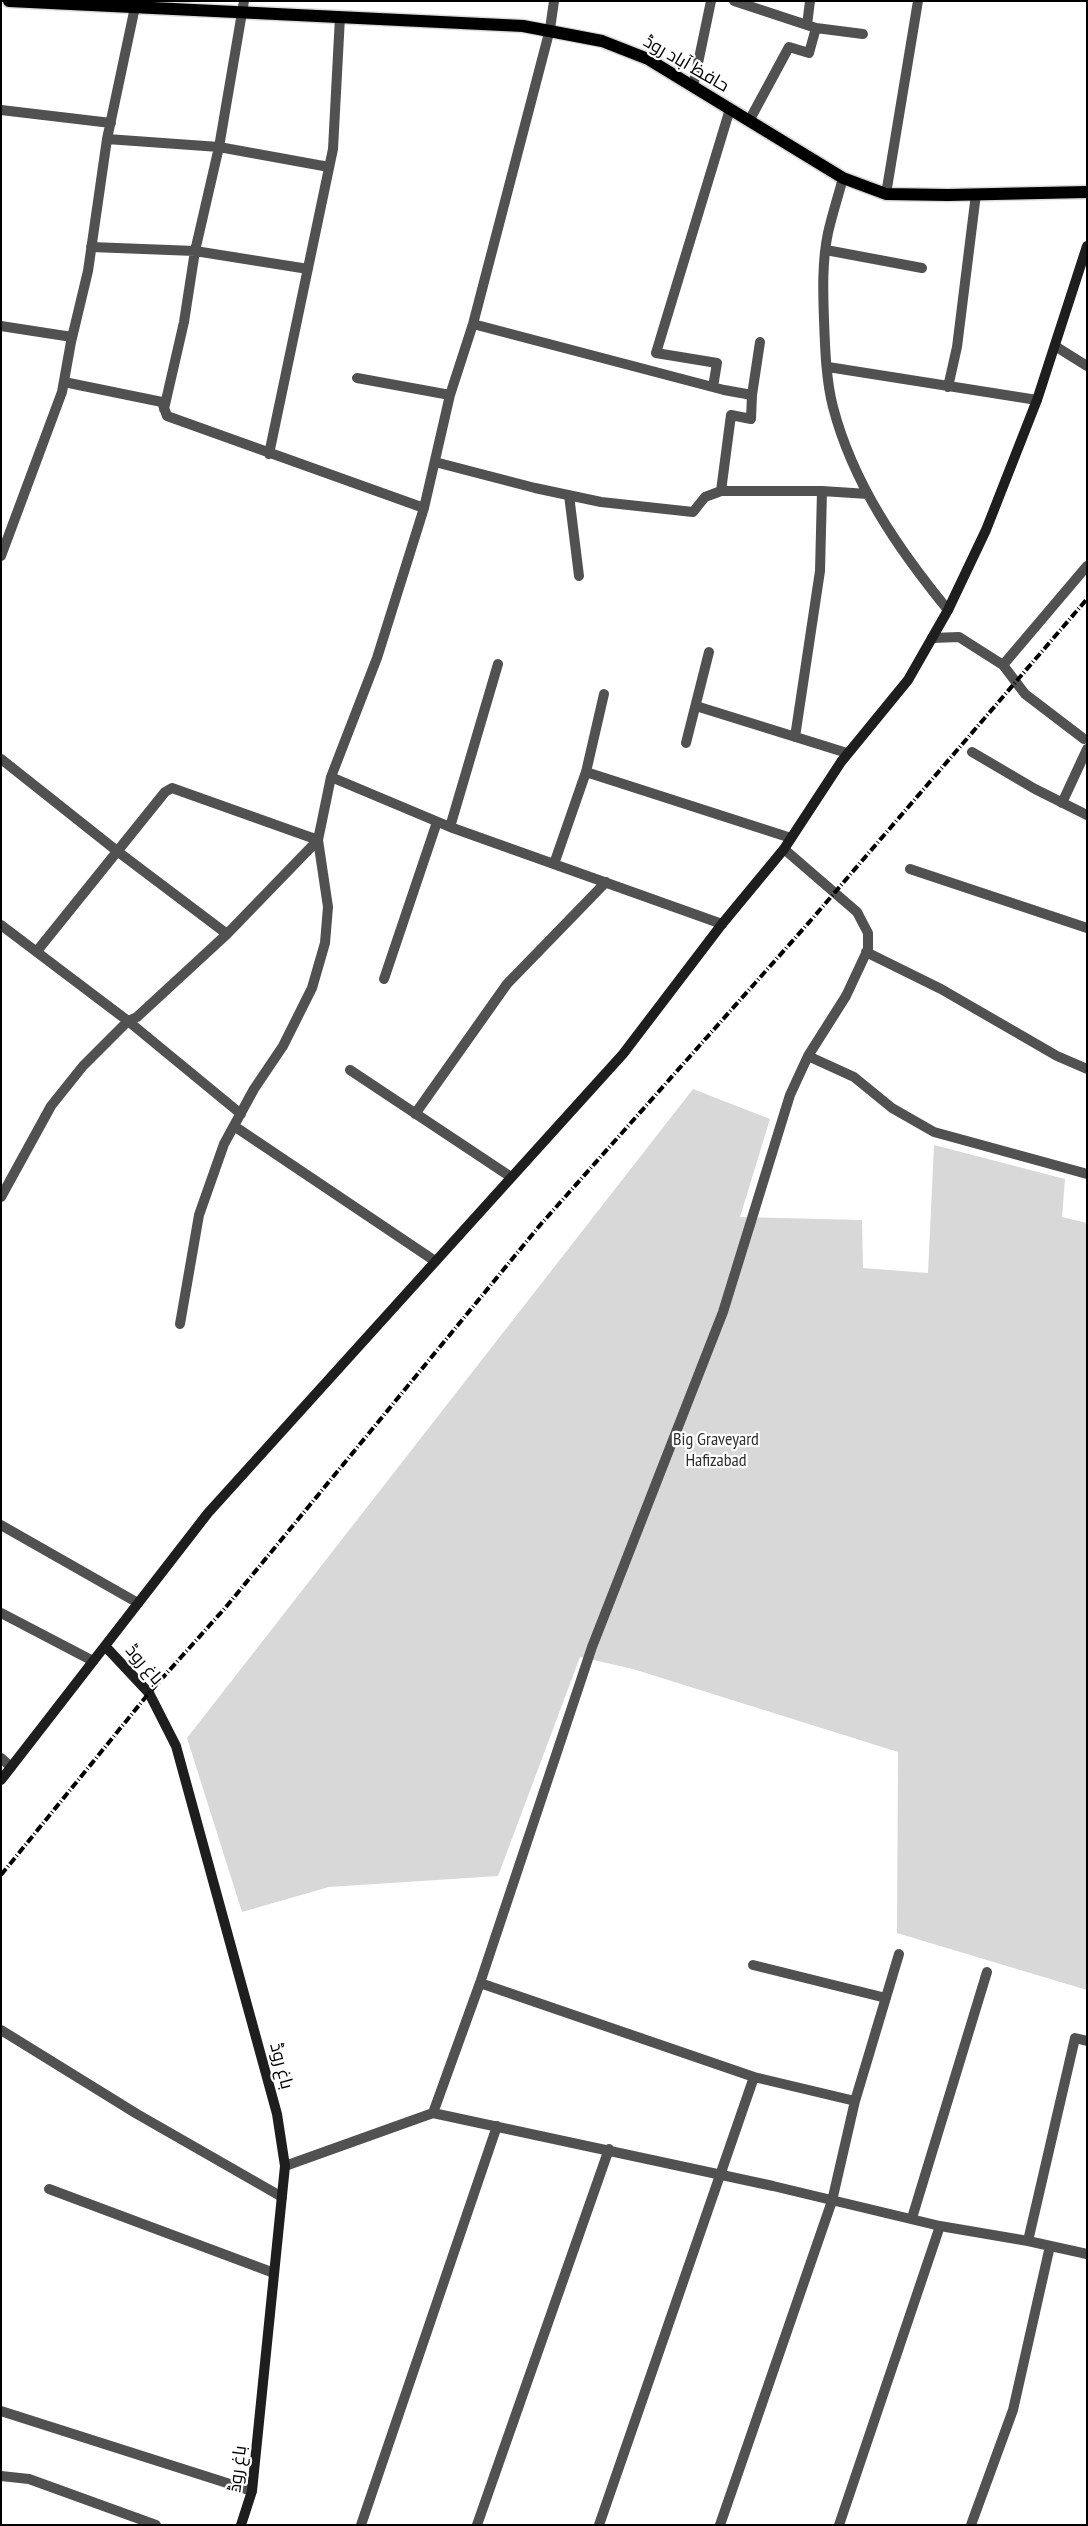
<!DOCTYPE html>
<html>
<head>
<meta charset="utf-8">
<style>
  body { margin:0 }
  #map { position:relative; width:1088px; height:2526px; overflow:hidden; background:#fff; font-family:"PT Sans Narrow",sans-serif }
  canvas { display:block }
  .frame { position:absolute; inset:0; border:2px solid #000; pointer-events:none }
</style>
</head>
<body>
<div id="map">
<canvas width="1088" height="2526"></canvas>
<div class="frame"></div>
</div>
<script>
const c = document.querySelector('canvas').getContext('2d');
c.lineJoin = 'round';
function fill(path, color) { c.fillStyle = color; c.fill(path, 'evenodd'); }
function stroke(path, color, width, dash) { c.strokeStyle = color; c.lineWidth = width; c.lineCap = dash ? 'butt' : 'round'; c.setLineDash(dash || []); c.stroke(path); }
function write(font, color, halo, rows, align = 'center') {
  c.font = font + ' "PT Sans Narrow",Cairo,sans-serif'; c.lineWidth = 4.5; c.setLineDash([]); c.textBaseline = 'middle'; c.strokeStyle = halo; c.fillStyle = color; for (const [text, x, y, turn = 0] of rows) {
    c.save(); c.translate(x, y); c.rotate((+turn || 0) * Math.PI / 180); c.textAlign = isNaN(turn) ? turn : align; if (halo) c.strokeText(text, 0, 0); c.fillText(text, 0, 0); c.restore();
  }
}
const green = new Path2D(`
  M693 1089 770 1119 740 1217 862 1220 863 1268 928 1273 934 1145 1065 1179 1062 1217 1087 1223V1990L897 1933 898 1752 633 1669 580 1657 498 1876 329 1887 242 1912 187 1738Z`);
const street = new Path2D(`
  M734 1 816 28 863 34
  M807 25 810 1
  M693 87 711 1
  M1 110 111 123
  M749 121 789 47 809 53 816 28
  M107 139 219 147 329 167
  M843 178C838 197 832 215 828 233 822 261 823 292 824 320 825 348 826 380 833 407 853 484 899 550 948 610
  M886 194 918 1
  M91 247 195 251 308 269
  M826 250 922 268
  M473 324 724 390 752 395
  M1 326 72 337
  M1055 346 1087 366
  M828 367 1037 400
  M357 378 450 395
  M64 382 162 402 167 416 424 508
  M713 387 717 363 656 353 730 109
  M948 387 957 347 976 194
  M164 409 184 322 195 251 219 147 244 1
  M269 454 333 149 340 17
  M435 462 535 488 601 502 693 512 705 497 721 491 731 415 751 419 752 395 760 342
  M721 491H822L868 494
  M569 495 579 576
  M1 556 62 392 71 342 88 271 107 139 135 7
  M932 638 959 637 1003 665 1025 694 1084 739
  M1003 665 1087 566
  M696 706 847 753
  M795 737 820 571 822 491
  M686 743 709 652
  M972 752 1035 789 1087 815
  M1 759 117 851 227 934
  M586 772 791 838
  M331 777 450 827 722 924
  M1062 803 1087 749
  M450 827 498 664
  M554 864 586 772 604 694
  M910 869 1087 928
  M1 925 128 1021 241 1114
  M37 951 165 792 172 788 318 840
  M866 952 941 989 1057 1056 1087 1069
  M384 979 437 822
  M808 1056 854 1077 892 1108 934 1132 1087 1174
  M350 1070 511 1177
  M415 1114 507 984 606 882
  M234 1126 435 1261
  M1 1197 51 1106 83 1066 128 1021 137 1017 227 934 318 840
  M180 1324 199 1215 224 1144 254 1089 283 1046 312 988 325 943 328 907 318 840 331 777 377 658 424 508 450 395 473 324 550 29 554 1
  M1 1525 138 1603
  M1 1613 93 1661
  M1 1758 11 1767
  M753 1965 886 1998
  M480 1983 754 2077 855 2101
  M1 2030 137 2114 282 2197
  M433 2113 480 1983 592 1647 723 1312 790 1095 808 1056 846 996 868 949V933L857 912 784 849
  M285 2166 433 2113 773 2186 940 2226 1028 2241 1087 2254
  M49 2189 274 2273
  M912 2218 987 1972
  M1028 2241 1075 2038 1087 2041
  M1 2411 252 2491
  M1 2476 29 2479 156 2525
  M361 2525 497 2126
  M477 2525 609 2149
  M599 2525 754 2077
  M720 2525 832 2201 855 2101 899 1954
  M839 2525 940 2226
  M971 2525 1013 2410 1050 2246`);
const secondary = new Path2D(`
  M105 1646 149 1693 176 1746 277 2114 285 2166 252 2491 241 2525
  M1 1780 208 1513 623 1054 722 924 784 849 841 762 908 680 948 610 986 530 1037 400 1087 246`);
const primary = new Path2D(`
  M9 1 523 26 602 41 648 59 843 178 886 194 948 195 1087 192`);
const rail = new Path2D(`
  M1 1875 149 1693 226 1607 541 1224 812 919 1087 599`);
const streetNames = [
  ["حافظ آباد روڈ",686,64,30],
  ["باغ روڈ",144,1665,49],
  ["باغ روڈ",281,2066,75],
  ["باغ روڈ",238,2469,-83]
];
const parkNames = [
  ["Big Graveyard",716,1440],
  ["Hafizabad",716,1461]
];
fill(green, '#d8d8d8');
stroke(primary, '#dbdbdb', 15);
stroke(street, '#515151', 10);
stroke(secondary, '#1e1e1e', 10);
stroke(primary, '#000', 12);
stroke(rail, '#000', 4, [8, 2.5, 1, 2.5]);
write('18px', '#000', '#fff', streetNames);
write('18px', '#2f2f2f', '#fff', parkNames);
</script>
</body>
</html>
